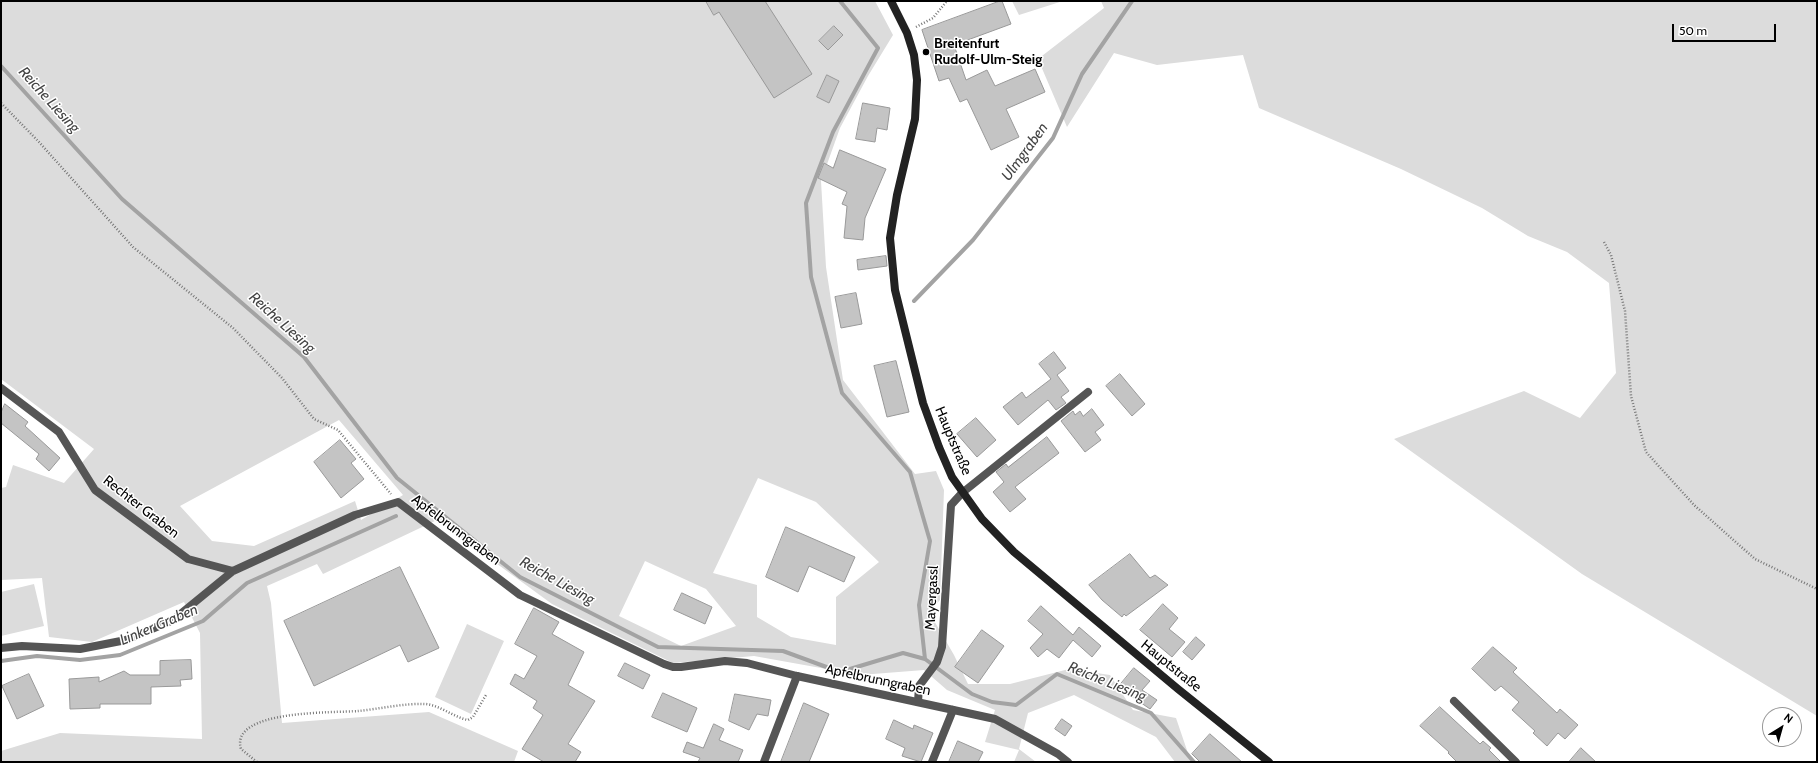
<!DOCTYPE html>
<html>
<head>
<meta charset="utf-8">
<style>
  body { margin:0 }
  #map { position:relative; width:1818px; height:763px; overflow:hidden; background:#fff; font-family:Cabin,sans-serif }
  canvas { display:block }
  .frame { position:absolute; inset:0; border:2px solid #000; pointer-events:none }
  .north { position:absolute; left:1762px; top:707px; width:40px; height:40px; box-sizing:border-box; background:#fff; border:1px solid #999; border-radius:50%; rotate:37deg; font-size:11px; font-weight:700; line-height:16px; text-align:center; color:#000 }
  .north::after { content:''; display:block; margin:auto; width:14px; height:18px; background:#000; clip-path:polygon(50% 0,100% 100%,50% 72%,0 100%) }
  .scale { position:absolute; left:1672px; top:24px; width:104px; height:18px; box-sizing:border-box; border:2px solid #000; border-top:0; padding-left:5px; font-size:12px; line-height:14px; white-space:nowrap; color:#000; -webkit-text-stroke:3px #fff; paint-order:stroke }
</style>
</head>
<body>
<div id="map">
<canvas width="1818" height="763"></canvas>
<div class="frame"></div>
<div class="north">N</div>
<div class="scale">50 m</div>
</div>
<script>
const c = document.querySelector('canvas').getContext('2d');
c.lineJoin = 'round';
function fill(path, color) { c.fillStyle = color; c.fill(path, 'evenodd'); }
function stroke(path, color, width, dash) { c.strokeStyle = color; c.lineWidth = width; c.lineCap = dash ? 'butt' : 'round'; c.setLineDash(dash || []); c.stroke(path); }
function write(font, color, halo, rows, align = 'center') {
  c.font = font + ' Cabin,sans-serif'; c.lineWidth = 3; c.setLineDash([]); c.textBaseline = 'middle'; c.strokeStyle = halo; c.fillStyle = color; for (const [text, x, y, turn = 0] of rows) {
    c.save(); c.translate(x, y); c.rotate((+turn || 0) * Math.PI / 180); c.textAlign = isNaN(turn) ? turn : align; if (halo) c.strokeText(text, 0, 0); c.fillText(text, 0, 0); c.restore();
  }
}
const green = new Path2D(`
  M1 1H875L893 35 868 76 840 128 821 181 826 267 843 380 915 474 936 471 944 490 940 600 929 612 954 655 968 684H1010L1069 669 1110 675 1133 710 1176 718 1191 762H1175L1156 737 1074 695 1028 713 1019 749 1036 762H1014L1019 750 985 742 995 710 947 690 924 670 860 675 754 656 673 663 552 604 437 520 323 574 317 564 267 586 271 603 282 723 429 712 518 751 514 762H1V751L60 733 202 739 200 633 184 602 92 642 49 637 42 578 1 580V488L6 487 13 465 64 483 94 449 1 379ZM339 420 403 495 361 520 355 501 254 546 212 541 180 506ZM758 478 816 502 879 562 836 597V645L791 637 757 617V585L713 573ZM645 561 706 589 736 626 681 646 619 616Z
  M1012 1H1063L1019 15Z
  M1101 1H1817V716L1582 574 1394 439 1524 391 1580 418 1616 373 1609 283 1567 252 1528 236 1482 208 1401 169 1259 108 1243 55 1157 65 1114 53 1067 127 1038 59 1104 8Z
  M34 584 44 626 1 636V592Z
  M467 624 504 641 471 714 435 697Z`);
const stream = new Path2D(`
  M840 1 878 48 833 132 806 203 811 277 842 393 910 472 930 541 919 605 925 659
  M1 66 122 199 304 357 397 478 520 577 658 647 783 651 840 672 903 653 925 659 972 694 992 702 1016 705 1057 674 1151 713 1194 762
  M914 301 973 240 1053 138 1082 74 1132 1
  M1 661 37 656 80 660 120 655 203 621 247 583 396 516`);
const building = new Path2D(`
  M706 1H765L812 74 774 98 719 12 714 15Z
  M1000 1H1002L1011 24 954 45 966 80 987 70 995 86 1035 69 1045 92 1006 109 1019 137 991 150 967 99 960 102 949 78 939 81 922 30Z
  M834 26 843 35 828 50 819 41Z
  M827 75 839 81 829 103 817 97Z
  M863 103 890 108 887 130 877 128 875 142 856 139Z
  M840 150 886 169 865 218 863 240 844 238 847 206 842 204 847 192 818 178 824 163 833 168Z
  M886 256 887 266 858 270 857 260Z
  M856 293 862 324 841 328 835 297Z
  M1054 352 1066 368 1057 375 1069 391 1061 397 1066 403 1056 410 1048 400 1018 425 1003 407 1022 392 1026 398 1051 379 1039 364Z
  M896 361 909 412 887 417 874 366Z
  M1120 374 1145 404 1132 416 1106 386Z
  M5 404 28 422 25 426 60 458 49 471 36 459 39 454 1 423V413Z
  M1092 409 1104 425 1095 432 1101 440 1085 452 1061 421 1073 411 1075 415 1080 411 1083 416Z
  M976 418 996 440 977 457 957 434Z
  M1047 437 1059 453 1015 487 1026 499 1010 512 993 492 1004 482 996 472 1006 464 1008 467Z
  M340 440 356 459 351 463 364 479 341 498 314 462Z
  M786 527 855 557 844 582 809 566 798 592 766 577Z
  M1130 554 1150 578 1155 575 1168 585 1126 616 1124 614 1122 617 1102 600 1089 585Z
  M400 567 439 648 408 662 400 645 314 686 284 621Z
  M682 593 712 607 705 624 674 610Z
  M1163 604 1178 618 1169 629 1185 642 1172 657 1140 630Z
  M1041 606 1073 635 1079 627 1101 646 1092 657 1073 640 1059 658 1047 649 1038 657 1030 648 1043 634 1028 621Z
  M534 608 559 622 552 634 584 652 568 685 595 701 568 744 581 752 575 762H544L522 749 543 715 533 708 537 701 510 684 515 674 524 679 537 656 515 644Z
  M982 630 1004 646 978 683 955 667Z
  M1196 637 1205 645 1192 660 1183 652Z
  M1493 647 1517 668 1513 672 1557 713 1560 709 1578 725 1565 739 1558 733 1547 746 1533 733 1535 731 1512 710 1519 702 1501 686 1495 691 1472 669Z
  M191 660 192 679 180 680 181 686 151 687V704H100V708L70 709 69 679 99 677V682L124 671 130 675H160V661Z
  M625 663 650 675 643 689 618 676Z
  M1134 668 1150 681 1142 690 1157 700 1150 709 1125 692 1126 690 1120 685Z
  M29 674 44 706 17 719 2 686Z
  M663 693 697 708 687 732 652 717Z
  M735 694 771 700 768 716 757 714 749 730 729 721Z
  M804 703 829 714 809 762H781Z
  M1440 707 1480 744 1483 741 1491 748 1489 750 1501 762H1457L1448 753 1449 752 1420 726Z
  M1062 719 1072 726 1065 736 1055 729Z
  M894 720 913 729 914 725 933 733 921 762 902 756 905 748 886 739Z
  M714 724 724 729 719 740 743 750 738 762H698L700 758 683 752 687 742 703 748Z
  M1210 734 1242 762H1200L1192 754Z
  M958 741 983 752 978 762H949Z
  M1581 748 1596 762H1569Z`);
const path = new Path2D(`
  M916 27 933 18 947 1
  M1 103 39 142 133 247 233 328 282 378 314 419 338 430 391 494
  M1604 242 1611 255 1625 311 1631 396 1646 452 1694 505 1755 559 1817 589
  M257 762 241 749C229 709 336 713 358 711 379 709 405 703 425 704 440 705 453 717 468 720L473 717 486 695`);
const service = new Path2D(`
  M962 493 1088 392`);
const minor = new Path2D(`
  M1454 701 1516 762
  M918 702 919 686 937 662 942 647 951 505 962 493
  M764 762 797 676
  M932 762 953 710`);
const tertiary = new Path2D(`
  M1 388 59 432 95 490 188 559 233 571
  M1 648 22 646 80 649 126 640 173 620 233 571 355 515 398 502 520 595 664 664 673 667H681L725 661 747 663 797 676 995 719 1058 754 1068 762`);
const secondary = new Path2D(`
  M891 1 907 33 914 55 917 80 915 119 897 195 890 238 895 290 923 403 939 447 952 477 982 519 1014 552 1178 689 1269 762`);
const markers = [
  [926,52,4,"#000"]
];
const poiNames = [
  ["Breitenfurt",934,44],
  ["Rudolf-Ulm-Steig",934,60]
];
const streetNames = [
  ["Hauptstraße",953,441,67],
  ["Rechter Graben",141,507,38],
  ["Apfelbrunngraben",456,530,37],
  ["Mayergassl",932,598,-87],
  ["Hauptstraße",1171,666,39],
  ["Apfelbrunngraben",878,680,12]
];
const waterNames = [
  ["Reiche Liesing",49,100,48],
  ["Ulmgraben",1025,152,-54],
  ["Reiche Liesing",282,323,42],
  ["Reiche Liesing",557,581,29],
  ["Linker Graben",159,625,-23],
  ["Reiche Liesing",1107,682,22]
];
fill(green, '#dcdcdc');
stroke(stream, '#a3a3a3', 4);
fill(building, '#c4c4c4');
stroke(building, '#999', 1);
stroke(path, '#777', 2.5, [1, 2]);
stroke(service, '#555', 8);
stroke(minor, '#555', 8);
stroke(tertiary, '#555', 8);
stroke(secondary, '#222', 8);
for (const [x, y, r, color] of markers) { const dot = new Path2D(); dot.arc(x, y, r, 0, 2 * Math.PI); c.fillStyle = color; c.fill(dot); stroke(dot, '#fff', 1.5); }
write('bold 14px', '#000', '#fff', poiNames, 'left');
write('14px', '#000', '#fff', streetNames);
write('italic 15px', '#444', '#fff', waterNames);
</script>
</body>
</html>
